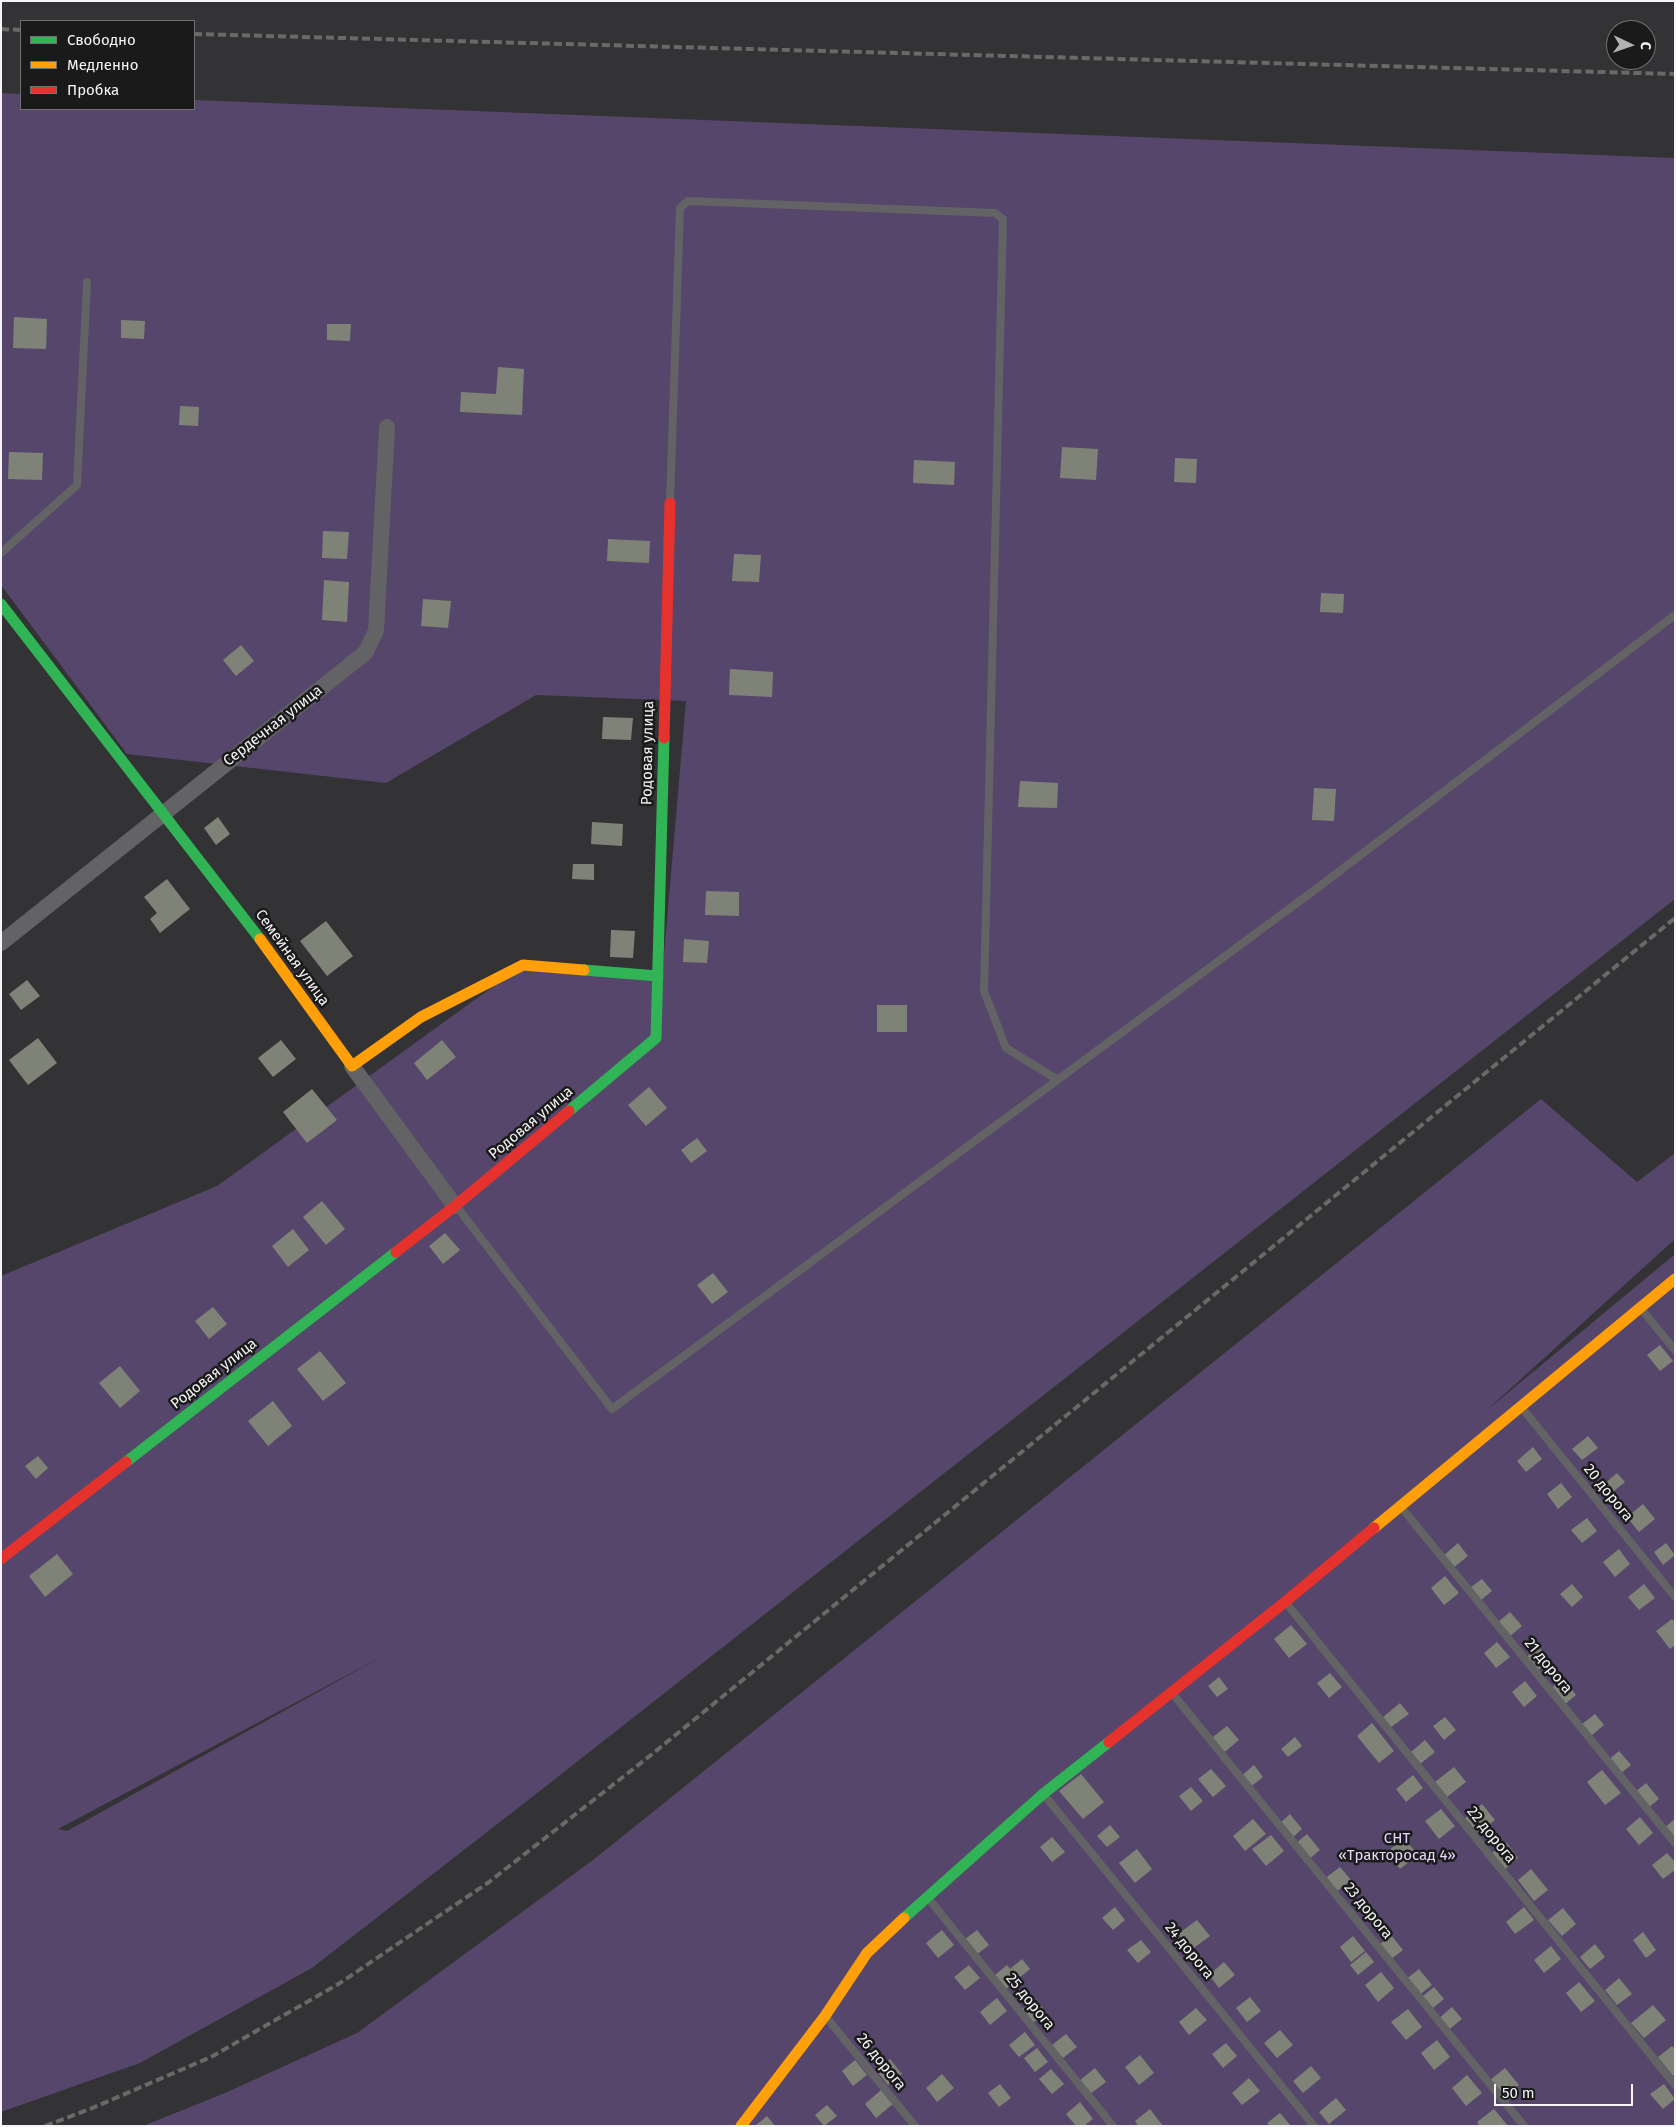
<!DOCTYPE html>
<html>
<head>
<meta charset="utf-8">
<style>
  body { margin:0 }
  #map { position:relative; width:1676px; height:2127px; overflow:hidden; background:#333234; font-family:"Fira Sans",sans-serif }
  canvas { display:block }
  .frame { position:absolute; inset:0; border:2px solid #f5f4f6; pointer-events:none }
  .legend { position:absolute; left:20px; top:20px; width:175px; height:90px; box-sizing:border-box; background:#1a1a1b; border:1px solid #727173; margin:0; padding:6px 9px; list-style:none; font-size:15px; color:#f5f4f6 }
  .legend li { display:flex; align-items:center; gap:10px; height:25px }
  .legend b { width:25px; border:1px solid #727173 }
  .north { position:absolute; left:1606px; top:20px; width:50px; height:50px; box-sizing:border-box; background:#1a1a1b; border:1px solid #727173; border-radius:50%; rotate:93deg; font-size:14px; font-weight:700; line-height:20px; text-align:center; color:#f5f4f6 }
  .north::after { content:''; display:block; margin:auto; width:18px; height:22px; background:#b1b0b2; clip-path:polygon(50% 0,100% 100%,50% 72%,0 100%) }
  .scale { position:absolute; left:1494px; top:2084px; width:139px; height:22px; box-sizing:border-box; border:2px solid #f5f4f6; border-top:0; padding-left:6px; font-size:15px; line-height:18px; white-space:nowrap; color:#f5f4f6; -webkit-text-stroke:4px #1a1a1b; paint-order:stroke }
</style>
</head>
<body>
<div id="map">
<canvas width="1676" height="2127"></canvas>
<div class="frame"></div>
<ul class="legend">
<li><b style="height:6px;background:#30b455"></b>Свободно</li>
<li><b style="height:6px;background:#ff9f0a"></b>Медленно</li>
<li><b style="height:6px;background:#e5322d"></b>Пробка</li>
</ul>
<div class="north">С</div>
<div class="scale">50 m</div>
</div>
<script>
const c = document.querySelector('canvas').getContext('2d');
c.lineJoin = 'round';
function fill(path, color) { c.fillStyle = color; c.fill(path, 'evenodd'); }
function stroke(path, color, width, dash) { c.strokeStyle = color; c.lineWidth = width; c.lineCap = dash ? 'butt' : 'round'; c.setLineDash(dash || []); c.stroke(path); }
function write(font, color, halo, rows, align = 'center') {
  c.font = font + ' "Fira Sans",sans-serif'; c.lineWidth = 5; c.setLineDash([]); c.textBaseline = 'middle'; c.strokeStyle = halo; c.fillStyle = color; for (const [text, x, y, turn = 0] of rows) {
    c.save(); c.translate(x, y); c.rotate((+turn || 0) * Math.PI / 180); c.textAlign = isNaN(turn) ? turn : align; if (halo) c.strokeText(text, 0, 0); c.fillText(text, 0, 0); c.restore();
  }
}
const green = new Path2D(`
  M1 93 21 94V109H194V100L1675 158V899L536 1794 312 1968 140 2063 1 2112V1276L217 1186 523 965 662 977 686 701 536 695 386 783 127 754 1 585ZM383 1656 67 1831 58 1829Z
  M1541 1099 1637 1182 1675 1153V1239L1486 1411 1675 1254V2126H721V2124L719 2126H143L225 2093 357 2033 593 1860Z`);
const building = new Path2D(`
  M14 317 47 319 46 349 13 348Z
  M121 320 145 321 144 339 121 338Z
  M327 324H351L350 341 327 340Z
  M498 367 524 369 522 415 460 412 461 392 496 394Z
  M180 406 199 407 198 426 179 425Z
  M1062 447 1098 449 1096 480 1060 478Z
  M9 452 43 453 42 480 8 479Z
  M1175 458 1197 459 1196 483 1174 482Z
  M914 460 955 462 954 485 913 483Z
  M323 531 349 532 347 559 322 558Z
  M608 539 650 541 649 563 607 561Z
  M734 554 761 555 759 582 732 581Z
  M324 580 349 582 347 622 322 620Z
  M1321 593 1344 594 1343 613 1320 612Z
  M423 599 451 601 448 628 421 626Z
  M241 645 254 661 236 676 223 660Z
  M730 669 773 672 772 697 729 695Z
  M603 717 633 718 631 740 602 739Z
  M1020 781 1058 783 1057 808 1018 807Z
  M1314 788 1336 789 1334 821 1312 820Z
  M218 817 230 834 216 845 204 828Z
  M592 822 623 824 622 846 591 844Z
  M573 864H594V880L572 879Z
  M167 879 190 909 160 933 150 919 157 913 144 897Z
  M706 891 739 892V916L705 915Z
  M326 921 353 956 327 976 300 941Z
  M611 930 635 931 633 958 610 957Z
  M684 939 709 941 707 963 683 962Z
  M27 980 40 996 21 1010 9 994Z
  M877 1005H907V1032H877Z
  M38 1038 57 1063 28 1085 9 1060Z
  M281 1040 296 1059 273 1077 258 1058Z
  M442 1040 456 1057 427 1080 414 1063Z
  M649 1087 667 1108 646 1126 628 1105Z
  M312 1089 337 1120 307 1143 283 1112Z
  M697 1138 707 1151 691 1163 681 1150Z
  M322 1201 345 1229 326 1245 303 1217Z
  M293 1229 309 1250 288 1267 272 1246Z
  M445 1233 460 1250 443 1264 429 1246Z
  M713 1273 728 1292 712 1304 697 1285Z
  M213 1307 227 1324 209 1339 195 1321Z
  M1660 1345 1673 1361 1660 1371 1647 1355Z
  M320 1351 346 1383 323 1401 297 1369Z
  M120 1366 140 1391 120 1408 99 1383Z
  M273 1401 292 1426 268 1446 248 1421Z
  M1588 1436 1598 1448 1582 1460 1572 1449Z
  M1533 1447 1542 1459 1526 1472 1517 1461Z
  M38 1456 48 1468 36 1479 25 1466Z
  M1617 1473 1625 1482 1609 1495 1602 1486Z
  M1561 1483 1572 1497 1558 1509 1547 1494Z
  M1643 1504 1655 1519 1639 1532 1627 1517Z
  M1587 1518 1597 1531 1582 1543 1571 1530Z
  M1458 1543 1468 1556 1453 1568 1443 1556Z
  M1666 1543 1675 1555 1663 1565 1654 1552Z
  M1619 1549 1630 1564 1615 1577 1603 1562Z
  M57 1554 73 1574 45 1597 29 1576Z
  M1445 1576 1459 1593 1444 1605 1431 1588Z
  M1482 1579 1492 1591 1481 1600 1471 1587Z
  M1572 1584 1583 1597 1572 1607 1560 1594Z
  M1644 1584 1655 1598 1639 1610 1628 1597Z
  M1510 1612 1522 1626 1509 1637 1497 1623Z
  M1672 1619 1675 1622V1645L1670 1649 1656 1631Z
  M1291 1625 1307 1644 1289 1658 1274 1639Z
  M1497 1642 1510 1657 1496 1668 1484 1653Z
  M1539 1647 1550 1661 1536 1672 1525 1658Z
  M1330 1673 1342 1687 1329 1698 1317 1683Z
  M1219 1677 1228 1689 1217 1697 1208 1686Z
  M1563 1678 1576 1695 1564 1705 1551 1688Z
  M1525 1681 1537 1696 1524 1707 1512 1692Z
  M1400 1703 1409 1714 1391 1727 1383 1717Z
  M1595 1714 1604 1725 1591 1736 1582 1724Z
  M1445 1717 1456 1730 1444 1740 1433 1726Z
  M1372 1723 1394 1751 1379 1763 1357 1736Z
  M1227 1726 1239 1740 1221 1755 1209 1740Z
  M1295 1737 1302 1746 1288 1757 1281 1749Z
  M1425 1740 1435 1752 1420 1764 1411 1752Z
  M1619 1751 1631 1765 1620 1774 1608 1760Z
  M1254 1765 1263 1777 1249 1788 1240 1777Z
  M1454 1767 1466 1782 1447 1797 1435 1782Z
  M1211 1769 1226 1786 1213 1797 1198 1779Z
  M1602 1770 1621 1793 1605 1805 1587 1782Z
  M1081 1774 1104 1802 1083 1819 1059 1791Z
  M1413 1775 1423 1788 1406 1802 1396 1789Z
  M1646 1783 1659 1799 1648 1808 1635 1792Z
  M1191 1787 1203 1801 1191 1811 1179 1796Z
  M1482 1804 1495 1820 1478 1833 1465 1818Z
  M1441 1809 1455 1826 1439 1839 1425 1821Z
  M1290 1814 1302 1829 1290 1840 1278 1825Z
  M1640 1817 1653 1833 1639 1845 1626 1829Z
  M1253 1819 1266 1834 1245 1851 1233 1836Z
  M1675 1819V1840L1664 1828Z
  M1110 1825 1120 1837 1107 1847 1097 1836Z
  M1307 1834 1320 1850 1308 1860 1295 1844Z
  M1271 1835 1284 1851 1266 1866 1252 1849Z
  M1052 1837 1065 1852 1052 1862 1040 1847Z
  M1404 1838 1418 1855 1400 1869 1387 1852Z
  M1506 1842 1518 1858 1505 1869 1492 1853Z
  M1137 1849 1152 1869 1135 1883 1119 1863Z
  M1667 1853 1675 1862V1870L1663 1879 1652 1865Z
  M1340 1867 1351 1880 1335 1893 1324 1879Z
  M1531 1869 1548 1890 1534 1901 1518 1880Z
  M1115 1907 1125 1920 1113 1930 1102 1918Z
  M1524 1907 1534 1920 1515 1934 1506 1922Z
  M1563 1908 1576 1924 1562 1936 1548 1920Z
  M1197 1920 1210 1936 1191 1950 1178 1934Z
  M942 1930 954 1945 938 1958 926 1943Z
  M977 1930 989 1945 976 1955 964 1940Z
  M1643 1932 1656 1950 1646 1958 1633 1940Z
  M1391 1935 1403 1950 1390 1960 1379 1945Z
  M1353 1936 1365 1951 1351 1962 1340 1947Z
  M1141 1940 1151 1952 1138 1963 1127 1950Z
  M1595 1944 1605 1957 1590 1969 1580 1957Z
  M1551 1946 1561 1959 1544 1973 1534 1960Z
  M1366 1952 1374 1962 1358 1975 1350 1965Z
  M1022 1959 1030 1969 1006 1989 995 1975 1007 1965 1010 1969Z
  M1224 1962 1235 1975 1219 1988 1209 1975Z
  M969 1965 980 1978 965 1990 954 1977Z
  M1419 1969 1432 1985 1418 1996 1405 1980Z
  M1381 1972 1394 1988 1378 2002 1365 1985Z
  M1619 1978 1632 1994 1617 2005 1605 1990Z
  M1579 1982 1595 2001 1581 2012 1566 1993Z
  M1434 1987 1444 1999 1433 2008 1423 1996Z
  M1250 1997 1261 2011 1247 2022 1236 2008Z
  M997 1998 1007 2011 990 2025 980 2012Z
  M1035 1999 1046 2012 1033 2023 1022 2009Z
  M1653 2005 1666 2020 1644 2038 1631 2023Z
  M1452 2007 1462 2019 1446 2032 1437 2020Z
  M1196 2008 1207 2020 1189 2035 1179 2022Z
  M1408 2009 1422 2027 1406 2040 1391 2022Z
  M1280 2030 1293 2045 1277 2058 1264 2043Z
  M1025 2032 1035 2045 1019 2057 1009 2045Z
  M1066 2034 1077 2047 1063 2058 1052 2045Z
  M1437 2040 1450 2057 1434 2070 1421 2053Z
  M1226 2043 1237 2056 1223 2068 1212 2054Z
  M1672 2046 1675 2049V2074L1673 2076 1658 2057Z
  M1037 2048 1048 2062 1035 2072 1024 2058Z
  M1140 2055 1154 2073 1139 2085 1125 2067Z
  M890 2059 902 2074 888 2085 876 2070Z
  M855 2060 867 2075 853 2086 842 2071Z
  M1311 2066 1321 2078 1303 2093 1293 2081Z
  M1095 2068 1106 2082 1090 2094 1079 2081Z
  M1505 2068 1519 2085 1503 2099 1489 2081Z
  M1051 2069 1064 2084 1052 2094 1039 2079Z
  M942 2074 954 2088 937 2102 926 2088Z
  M1467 2075 1482 2093 1466 2106 1452 2088Z
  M1249 2078 1260 2091 1242 2105 1232 2093Z
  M1000 2084 1011 2098 999 2107 988 2093Z
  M1664 2084 1675 2099 1663 2109 1650 2094Z
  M881 2090 893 2104 876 2118 865 2104Z
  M1336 2098 1346 2110 1329 2124 1319 2112Z
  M1080 2102 1093 2119 1084 2126H1076L1066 2114Z
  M827 2105 837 2116 824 2126 815 2115Z
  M1150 2109 1163 2126H1138L1135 2121Z
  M1494 2109 1508 2126H1480L1477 2122Z
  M1280 2113 1291 2126H1270L1267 2123Z
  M767 2116 775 2126H755Z`);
const lane = new Path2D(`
  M670 501 680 208 688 201 995 213 1003 219 984 991 1006 1048 1058 1080
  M1 553 77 485 87 282
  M457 1207 612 1409 1320 886 1675 615
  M1642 1310 1675 1350
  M1522 1408 1675 1597
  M1401 1507 1675 1843
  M1287 1604 1675 2085
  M1172 1693 1524 2126
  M1045 1796 1314 2126
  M928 1898 1113 2126
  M826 2017 915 2126`);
const street = new Path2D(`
  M1 943 365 653 376 631 387 427
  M352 1066 455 1206`);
const fast = new Path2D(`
  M1 604 260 939
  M584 970 658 976
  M569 1111 656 1038 664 738
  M126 1462 396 1252
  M904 1918 1043 1794 1109 1742`);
const slow = new Path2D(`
  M260 939 352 1066 421 1017 523 965 584 970
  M1374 1528 1675 1279
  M741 2126 825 2016 867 1953 904 1918`);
const jam = new Path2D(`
  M664 738 670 503
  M396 1252 455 1206 569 1111
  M1 1559 126 1462
  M1109 1742 1285 1602 1374 1528`);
const rail = new Path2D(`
  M1 29 21 30
  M194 34 1675 74
  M45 2126 90 2109 211 2057 340 1983 489 1882 651 1755 1675 918`);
const streetNames = [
  ["Сердечная улица",273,726,-38],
  ["Родовая улица",648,753,-89],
  ["Семейная улица",292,958,54],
  ["Родовая улица",531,1123,-40],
  ["Родовая улица",214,1374,-38],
  ["20 дорога",1608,1493,51],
  ["21 дорога",1548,1666,51],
  ["22 дорога",1491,1835,51],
  ["23 дорога",1368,1911,51],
  ["24 дорога",1189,1951,51],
  ["25 дорога",1030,2002,51],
  ["26 дорога",881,2062,51]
];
const parkNames = [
  ["СНТ",1397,1839],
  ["«Тракторосад 4»",1397,1856]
];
fill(green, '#56466b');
fill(building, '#7f8377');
stroke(lane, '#636264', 8);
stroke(street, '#636264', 16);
stroke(fast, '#30b455', 11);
stroke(slow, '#ff9f0a', 11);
stroke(jam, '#e5322d', 11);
stroke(rail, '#6a696a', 4, [8, 4]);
write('15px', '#f5f4f6', '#1a1a1b', streetNames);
write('15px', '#e5d7fb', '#1a1a1b', parkNames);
</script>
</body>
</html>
